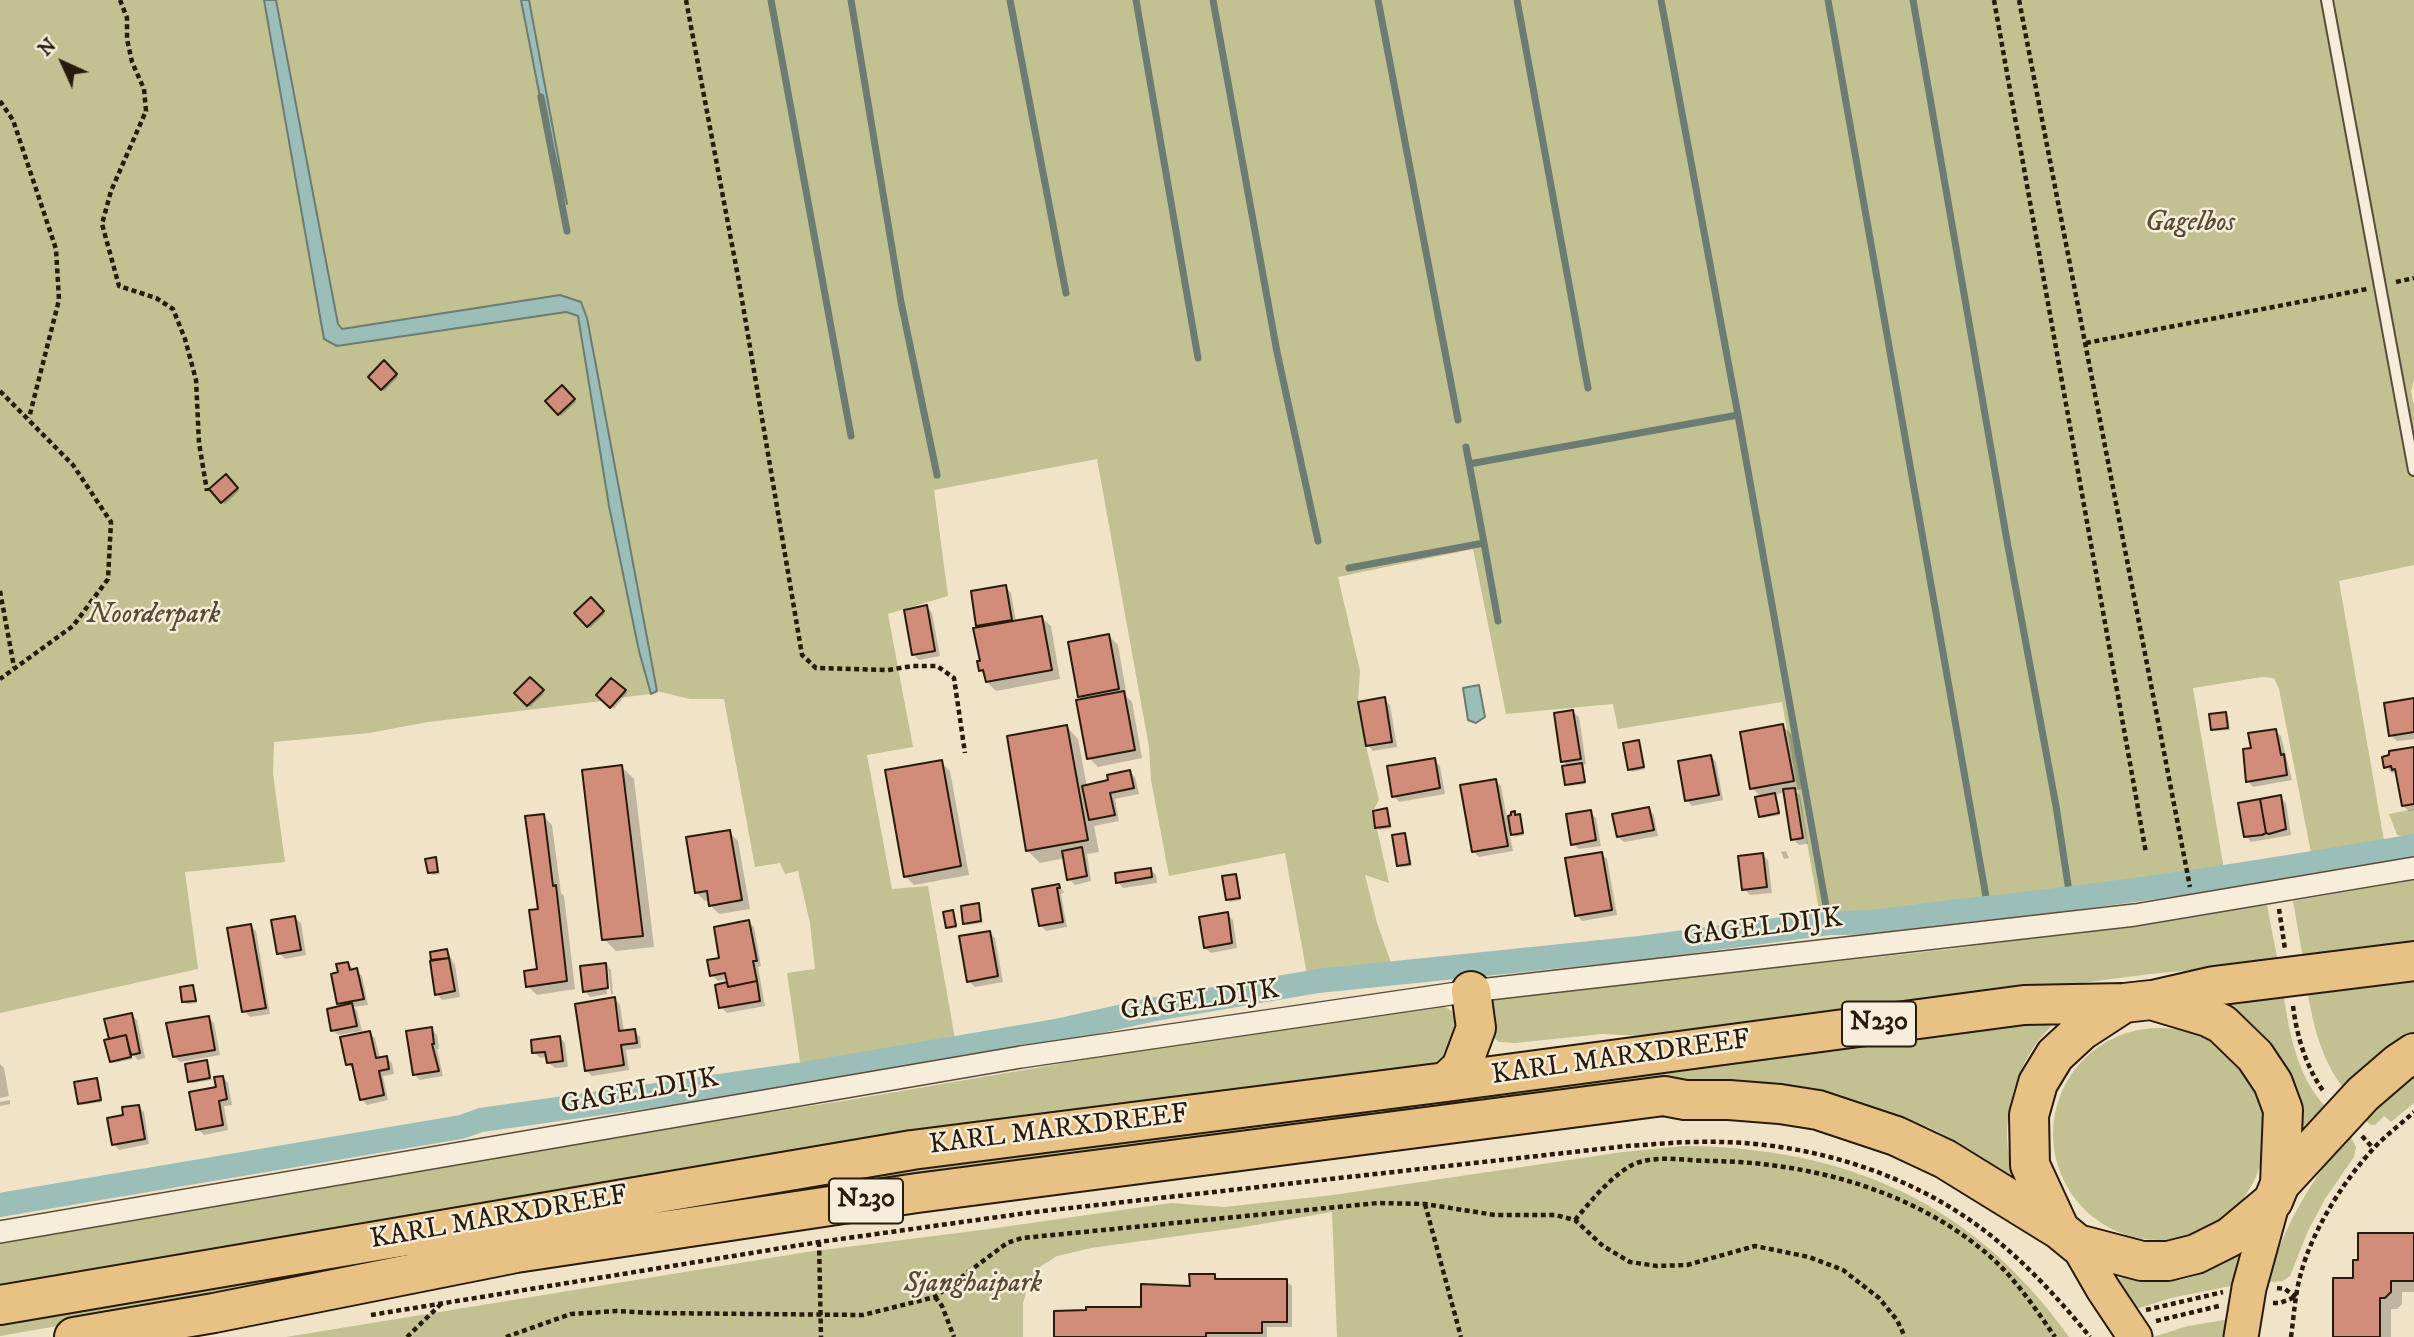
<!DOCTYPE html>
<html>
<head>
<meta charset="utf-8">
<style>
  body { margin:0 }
  #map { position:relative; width:2414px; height:1337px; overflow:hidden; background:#f1e3c8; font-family:"IM FELL DW Pica",serif }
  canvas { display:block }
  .north { position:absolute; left:28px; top:28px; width:70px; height:70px; -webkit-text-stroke:5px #f6eddb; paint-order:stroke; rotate:315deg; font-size:19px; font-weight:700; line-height:28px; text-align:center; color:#281a0c }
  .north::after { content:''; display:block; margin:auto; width:24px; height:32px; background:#281a0c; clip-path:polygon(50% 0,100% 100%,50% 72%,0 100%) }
</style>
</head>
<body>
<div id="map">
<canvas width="2414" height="1337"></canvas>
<div class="north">N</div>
</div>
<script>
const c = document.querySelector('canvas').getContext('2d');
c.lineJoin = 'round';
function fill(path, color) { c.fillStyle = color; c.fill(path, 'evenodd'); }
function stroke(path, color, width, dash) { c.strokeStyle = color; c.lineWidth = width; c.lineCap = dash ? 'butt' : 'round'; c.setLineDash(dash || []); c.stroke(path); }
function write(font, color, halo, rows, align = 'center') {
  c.font = font + ' "IM FELL DW Pica",serif'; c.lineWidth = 5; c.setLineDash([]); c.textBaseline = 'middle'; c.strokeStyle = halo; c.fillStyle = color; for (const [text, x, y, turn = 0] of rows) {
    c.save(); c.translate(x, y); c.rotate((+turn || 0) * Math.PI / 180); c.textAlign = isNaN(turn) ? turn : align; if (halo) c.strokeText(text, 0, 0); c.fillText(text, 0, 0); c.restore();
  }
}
const green = new Path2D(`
  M0 0H264L325 340 337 346 566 312 578 316 609 506 639 651 651 694 618 698 625 690 611 678 596 695 602 701 428 722 369 733 274 742 273 774 285 862 185 872 198 969 0 1013Z
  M276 0H521L539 92 563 188 529 0H2414V380L2411 391 2414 406V565L2339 581 2386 852 2313 863 2279 689 2274 678 2262 677 2193 688 2226 881 2072 906 1823 933 1782 702 1618 729 1613 704 1506 714 1473 549 1338 577 1360 671 1358 702 1366 746 1379 800 1373 811 1389 883 1365 875 1377 923 1396 977 1310 991 1285 853 1169 876 1151 780 1149 747 1097 459 934 490 948 596 888 614 913 747 867 755 892 889 928 886 957 1050 802 1076 787 973 815 969 810 923 798 871 785 874 780 863 755 867 724 699H690L657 691 587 318 581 303 560 295 342 329 338 324Z
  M2414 809V839L2397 835 2389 814Z
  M2414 850V860L2308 878 2307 869Z
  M2414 880V943L2303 958 2293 901Z
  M2267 905 2278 962 2150 974 1666 1037 1602 1034 1515 1043 1499 1042 1490 1034 1485 1010 1493 999 1951 949Z
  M2414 973V1032L2396 1044 2344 1089C2321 1059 2313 1025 2307 988Z
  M2283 991C2289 1032 2297 1078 2327 1108L2303 1134C2299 1094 2286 1055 2255 1027 2243 1016 2229 1008 2215 999Z
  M1442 1005 1461 1017 1462 1036 1436 1069 0 1291V1241L596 1139 849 1100 1198 1040Z
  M2052 1019V1026C2023 1052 2007 1098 2007 1137 2007 1151 2012 1166 2015 1181 1988 1163 1961 1142 1932 1129 1889 1110 1841 1103 1796 1091L693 1217 0 1336V1313L851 1170Z
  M2053 1134a106 106 0 1 1 212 0a106 106 0 1 1-212 0Z
  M2414 1072V1103L2391 1122 2384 1116 2375 1125H2371L2362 1118Z
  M2349 1134 2356 1147 2354 1157 2325 1199 2308 1231 2290 1276 2283 1281 2269 1282C2270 1272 2275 1261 2278 1251 2295 1207 2319 1170 2349 1134Z
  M1683 1146C1846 1147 1973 1202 2069 1337H1337L1332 1212 1244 1227 1091 1248 1057 1256 1041 1266 1029 1282 1023 1303V1337H286L807 1252 989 1229 1171 1203 1224 1207 1333 1195 1623 1152Z
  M2242 1253 2236 1285 2171 1298 2136 1309 2113 1279C2128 1275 2143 1282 2158 1282 2188 1283 2217 1268 2242 1253Z
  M2230 1319 2228 1337H2153L2188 1326Z`);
const water = new Path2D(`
  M264 0H276L338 324 342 329 560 295 581 302 587 318 657 691 651 694 639 651 609 506 578 316 566 312 337 346 324 339Z
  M521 0H529L567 204 539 92Z
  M1479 685 1485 717 1476 723 1468 720 1463 688Z`);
const shadow = new Path2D(`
  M384 363 398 377 384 391 370 377Z
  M562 388 576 402 561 416 547 401Z
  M226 476 239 491 225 504 211 490Z
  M1006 587 1011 593 1016 622 1042 618 1051 626 1060 679 996 691 987 682 986 676 980 670 981 628 978 625Z
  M591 600 605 614 590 628 577 613Z
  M927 607 932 613 940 656 919 660 913 654Z
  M1109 636 1118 645 1127 697 1132 702 1142 758 1098 767 1089 758 1084 700 1080 696Z
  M530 679 544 694 530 707 516 693Z
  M612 680 627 693 614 709 598 695Z
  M1384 699 1390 705 1397 747 1373 751 1368 745Z
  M2414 700V739L2397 741 2391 736Z
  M1573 712 1579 717 1586 764 1581 765 1586 784 1569 786 1567 784 1568 767 1563 761Z
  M2226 714 2228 716 2230 730 2215 731 2212 729Z
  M1066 726 1078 739 1087 787 1110 782 1130 772 1135 777 1139 794 1115 799 1119 821 1094 826 1099 852 1087 854 1091 881 1075 885 1069 879 1065 858 1040 863 1028 851Z
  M1783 726 1792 735 1802 789 1795 791 1800 795 1808 844 1799 845 1793 839 1785 792 1774 795 1776 797 1780 815 1763 818 1761 816V797L1752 788Z
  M2275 731 2281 736 2292 780 2253 787 2248 781 2253 749Z
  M1638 741 1645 769 1632 772 1630 769Z
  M2414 749V810L2409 811 2403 806 2396 772 2392 773 2386 767Z
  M1711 756 1716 762 1723 800 1692 806 1687 800Z
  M1434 760 1440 766 1445 794 1399 802 1394 796Z
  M941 762 950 771 969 875 914 885 905 876Z
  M622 767 634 779 654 947 616 951 604 939Z
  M1496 781 1501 786 1507 818 1513 817 1514 813 1519 816 1524 835 1515 837 1509 831 1513 851 1479 857 1473 851Z
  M2280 797 2286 803 2291 835 2251 842 2246 836Z
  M1649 809 1654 815 1658 836 1624 842 1618 837Z
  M1387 810 1392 828 1379 830 1377 827Z
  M1590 812 1596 818 1601 846 1579 849 1573 844Z
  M543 816 552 825 561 893 564 896 575 989 537 995 528 986 539 970Z
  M729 832 738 841 750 909 719 914 710 905V900L705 901 696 892Z
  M1404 835 1407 837 1412 866 1401 867 1399 865Z
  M1786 851 1789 858 1784 859 1781 852Z
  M1601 854 1607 859 1617 915 1582 921 1577 915Z
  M1762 854 1768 860 1772 893 1750 895 1744 889Z
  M435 859 440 874 432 875 430 872Z
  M1150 869 1156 875 1157 883 1123 888 1118 882Z
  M1236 876 1238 878 1241 900 1230 902 1228 899Z
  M1059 886 1064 892 1061 894 1067 927 1046 931 1040 925 1034 890Z
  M978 905 980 907 983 923 967 925 965 923Z
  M953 912 957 928 950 929 948 927Z
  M1227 914 1233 920 1237 948 1211 953 1205 948Z
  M295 918 301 923 306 955 285 959 279 953Z
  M748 922 754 927 761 966 758 967 765 1006 727 1013 721 1007 729 984 728 979 718 981 712 975Z
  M250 926 256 931 270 1014 250 1017 244 1011Z
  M990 933 995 938 1003 982 975 987 969 981Z
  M447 951 455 965 460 997 442 1000 437 994 432 953Z
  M348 964 362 976 368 1005 354 1007 357 1011 362 1031 338 1035 333 1030 343 1007 339 1003 340 974Z
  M605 964 611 970 613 994H611L608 968H604L607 994 590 997 585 991Z
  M193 987 197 1003 187 1004 184 1002Z
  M615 999 620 1005 624 1032 634 1031 640 1037 641 1048 626 1050 629 1070 592 1076 586 1070Z
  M131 1015 137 1020 145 1058 138 1060 131 1053 133 1059 113 1063 111 1061V1040Z
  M209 1018 214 1023 220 1055 180 1062 174 1056Z
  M431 1029 437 1035 439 1049H437L443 1076 420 1080 414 1074Z
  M369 1033 375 1038 380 1059 386 1057 392 1063 394 1074 383 1076 388 1100 367 1105 361 1099 355 1070 347 1064Z
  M560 1038 565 1043 568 1067 555 1068 549 1063 548 1057 540 1058 534 1052Z
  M206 1062 212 1080 192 1083 190 1081Z
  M0 1064 4 1068 9 1096 0 1098Z
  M223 1077 228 1083 232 1105 224 1106 228 1130 204 1135 198 1129Z
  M96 1080 99 1082 102 1102 82 1105 80 1103Z
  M10 1100V1104L0 1106V1102Z
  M139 1107 144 1112 149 1144 119 1150 114 1144 125 1116Z
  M2414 1235V1292H2402V1304L2397 1309H2391V1337H2335L2355 1279Z
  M1214 1275 1220 1281H1286L1292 1286V1327H1267V1337H1055L1143 1308 1192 1288Z`);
const stream = new Path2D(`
  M771 0 851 436
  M851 0 901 302 937 475
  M1010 0 1066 293
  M1136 0 1198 358
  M1213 0 1277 352 1318 541
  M1378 0 1458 420
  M1517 0 1588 388
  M1661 0 1738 415 1829 923
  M1828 0 1988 908
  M1913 0 2007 541 2056 806 2070 898
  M541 97 567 231
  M1466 447 1484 543
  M1469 464 1738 415
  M1349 568 1484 543 1498 621`);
const canal = new Path2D(`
  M0 1205 461 1127 481 1120 797 1075 1061 1030 1150 1010 1318 981 1640 948 1829 923C1882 924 1934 913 1987 908 2130 893 2273 870 2414 846`);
const building = new Path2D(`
  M384 360 397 374 381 390 368 377Z
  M562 385 575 399 558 415 545 401Z
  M226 474 238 488 221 503 209 489Z
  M1006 585 1012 620 976 626 971 591Z
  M591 597 604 611 587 627 574 613Z
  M927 605 935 651 912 655 904 610Z
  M1042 616 1052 670 986 682 983 670 979 671 977 661H980L973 628Z
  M1109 634 1119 689 1078 697 1068 642Z
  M530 677 544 690 527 706 514 693Z
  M611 678 626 690 610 708 596 695Z
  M1124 691 1135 750 1087 759 1076 700Z
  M1385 697 1392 742 1366 746 1358 702Z
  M2414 698V732L2389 736 2384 703Z
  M1573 710 1581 759 1561 762 1554 713Z
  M2226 712 2228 728 2211 730 2209 714Z
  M1783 724 1794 781 1750 789 1740 732Z
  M1067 725 1088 840 1026 851 1007 736Z
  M2276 729 2281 755 2284 754 2287 775 2246 782 2243 749 2251 748 2248 733Z
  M1639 740 1644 767 1628 770 1623 743Z
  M2414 747V804L2402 806 2395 769 2392 770 2391 766 2384 768 2382 757 2389 755V751Z
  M1711 755 1719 795 1685 801 1678 761Z
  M1435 758 1440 788 1392 797 1387 766Z
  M942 760 961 866 904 877 885 770Z
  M1582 763 1585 782 1565 785 1562 766Z
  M622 765 643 936 602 940 582 770Z
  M1130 770 1134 788 1110 793 1115 815 1089 820 1082 786 1108 780 1107 775Z
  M1496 779 1508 846 1472 852 1460 785Z
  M1795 788 1803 838 1791 840 1783 789Z
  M1775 793 1779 813 1759 817 1755 797Z
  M2281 795 2286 829 2269 834 2266 833 2260 799Z
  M2260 799 2266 833 2262 835 2244 837 2238 803Z
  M1649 807 1654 830 1617 837 1612 814Z
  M1387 808 1390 826 1375 828 1373 811Z
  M1591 810 1596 840 1571 845 1566 814Z
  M1515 811V815L1520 814 1523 833 1511 835 1508 816 1511 815V812Z
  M544 814 553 886 556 885 567 981 526 987 524 971 537 969 529 910 538 909 525 816Z
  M730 830 742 900 709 906 707 891 695 893 686 837Z
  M1405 833 1410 864 1397 866 1392 835Z
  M1082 847 1087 876 1067 880 1062 851Z
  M1602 852 1612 910 1575 916 1565 858Z
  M1763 853 1767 887 1742 890 1738 856Z
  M436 857 438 872 428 873 425 859Z
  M1151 868 1152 877 1116 883 1115 873Z
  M1236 874 1240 898 1226 900 1222 876Z
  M1059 884 1060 888H1057L1063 922 1039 926 1032 889Z
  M979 903 981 921 963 924 961 906Z
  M953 910 956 926 946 928 943 912Z
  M1228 912 1232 943 1204 948 1199 917Z
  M295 916 301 950 277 954 271 920Z
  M749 920 757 961H753L757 981 728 987 725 973 710 976 707 960 719 958 714 927Z
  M251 924 266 1008 242 1012 227 928Z
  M990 931 998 976 967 982 959 936Z
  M447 949 449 958 431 960 430 952Z
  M449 958 455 991 435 995 430 961Z
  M348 962 350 970 357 968 364 999 337 1004 331 974 338 972 336 964Z
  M606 963 608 988 583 992 580 966Z
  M757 981 760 1001 719 1008 715 985 727 982 728 987Z
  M193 985 196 1001 182 1002 180 987Z
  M615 997 619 1031 635 1029 637 1043 621 1045 624 1065 585 1071 575 1004Z
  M352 1003 357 1026 331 1031 327 1009Z
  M132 1013 140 1053 131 1055 126 1035 109 1039 104 1019Z
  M209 1016 215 1050 173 1057 166 1023Z
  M432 1027 434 1044H432L439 1071 413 1075 406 1031Z
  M370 1031 376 1058 387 1056 389 1069 379 1071 384 1095 360 1100 352 1064 346 1065 340 1037Z
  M126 1035 131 1057 110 1062 104 1040Z
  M560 1036 563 1061 547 1063 545 1052 532 1053 531 1040Z
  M207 1060 210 1078 188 1082 185 1064Z
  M223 1076 227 1099 219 1101 223 1125 196 1130 189 1092 216 1087 214 1077Z
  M97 1078 101 1100 78 1104 74 1082Z
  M139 1105 145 1139 112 1145 107 1118 123 1115 122 1107Z
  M2358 1233H2414V1281H2391V1292L2385 1298H2380V1337H2333V1278H2353V1260H2358Z
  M1189 1274H1215V1279H1287V1322H1262V1333H1206V1337H1054V1311L1086 1310V1307H1141V1284L1190 1286Z`);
const path = new Path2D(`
  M120 0 127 18V39L132 62 144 89 146 111 111 191 102 224 119 286 156 298 173 309 185 339 196 380 199 443 207 491
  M686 0 739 282 802 655 816 668 888 670 913 666H937L954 678 965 753
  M1994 0 2146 853
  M2019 0 2190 887
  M0 101 13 120 56 249 59 300 29 418
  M2396 282 2414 278
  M2086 343 2367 289
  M0 391 73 465 111 522 108 579 73 626 0 679
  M0 591 14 667
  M2279 909 2285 949
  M2293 1006C2297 1037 2306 1067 2324 1092
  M2362 1136 2373 1148
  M1425 1204 1461 1337
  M1575 1220C1592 1200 1609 1178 1632 1165 1655 1154 1687 1161 1711 1161 1804 1162 1906 1188 1980 1248 2011 1272 2033 1305 2055 1337
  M819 1242 821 1337
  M2277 1288 2285 1289 2296 1297
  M935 1297 942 1306 954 1337
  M2273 1303H2280L2295 1297
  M2146 1310 2223 1292
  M371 1315 819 1242 1034 1212 1627 1146C1650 1145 1673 1142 1696 1142 1797 1139 1904 1169 1985 1231 2024 1261 2059 1299 2090 1337
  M2156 1321 2219 1306
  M407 1337 441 1304
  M506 1337 571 1314 617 1311 652 1313 863 1315 935 1297 1007 1243 1022 1238 1378 1203 1425 1204 1495 1215H1555L1575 1220 1603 1246 1630 1262 1657 1266 1687 1265 1755 1246 1809 1257 1843 1270 1879 1298 1897 1320 1905 1337
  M2291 1337C2294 1315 2295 1294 2301 1273 2312 1231 2344 1180 2374 1148 2386 1135 2401 1124 2414 1112`);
const lane = new Path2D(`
  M2327 0 2414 470`);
const street = new Path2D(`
  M0 1232 1021 1057 1471 991 2135 915 2414 868`);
const primary = new Path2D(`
  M2077 1244 2103 1289 2135 1337
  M2241 1337 2249 1288 2273 1201`);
const highway = new Path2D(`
  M2153 1000 2214 986 2414 961
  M1446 1082 1461 1068 1476 1028 1471 991
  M2280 1184 2363 1094 2399 1063 2414 1053
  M0 1305 912 1150 1446 1082 2024 1005 2124 1003 2151 1000 2208 1017 2222 1024 2255 1056 2273 1083 2283 1110 2280 1184 2273 1201 2230 1237 2196 1254 2168 1261H2142L2077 1244 2060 1230 2030 1165 2029 1115 2038 1083 2055 1055 2081 1031 2124 1003
  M74 1337 214 1313 516 1253 917 1193 1664 1096 1685 1100H1729L1780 1104 1818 1110 1896 1136 1945 1159 2060 1230`);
const shields = [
  [1879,1024,74],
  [866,1201,74]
];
const shieldNames = [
  ["N230",1879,1024],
  ["N230",866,1201]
];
const parkNames = [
  ["Gagelbos",2190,224],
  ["Noorderpark",154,616],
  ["Sjanghaipark",973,1285]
];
const streetNames = [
  ["GAGELDIJK",1763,929,-7],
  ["GAGELDIJK",1200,1002,-8],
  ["KARL MARXDREEF",1621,1059,-8],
  ["GAGELDIJK",640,1093,-10],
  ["KARL MARXDREEF",1059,1131,-7],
  ["KARL MARXDREEF",499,1219,-10]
];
fill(green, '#c1c191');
fill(water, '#9bbeb8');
stroke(water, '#6d7c73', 2);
fill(shadow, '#0003');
stroke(stream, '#6d7c73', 7);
stroke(canal, '#9bbeb8', 24);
fill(building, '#d28d7a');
stroke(building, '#281a0c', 2);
stroke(lane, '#5a4c3b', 14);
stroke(street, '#5a4c3b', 24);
stroke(primary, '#281a0c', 37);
stroke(highway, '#281a0c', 42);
stroke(path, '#281a0c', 4.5, [5, 3.5]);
stroke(lane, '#f6eddb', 10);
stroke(street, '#f6eddb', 21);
stroke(primary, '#e8c284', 33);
stroke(highway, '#e8c284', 38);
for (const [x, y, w] of shields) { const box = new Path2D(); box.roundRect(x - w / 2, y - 22.5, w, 45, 5); c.fillStyle = '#f6eddb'; c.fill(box); stroke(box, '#281a0c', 2); }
write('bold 26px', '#281a0c', null, shieldNames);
write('italic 28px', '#564c34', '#f6eddb', parkNames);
write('28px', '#281a0c', '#f6eddb', streetNames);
</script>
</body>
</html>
